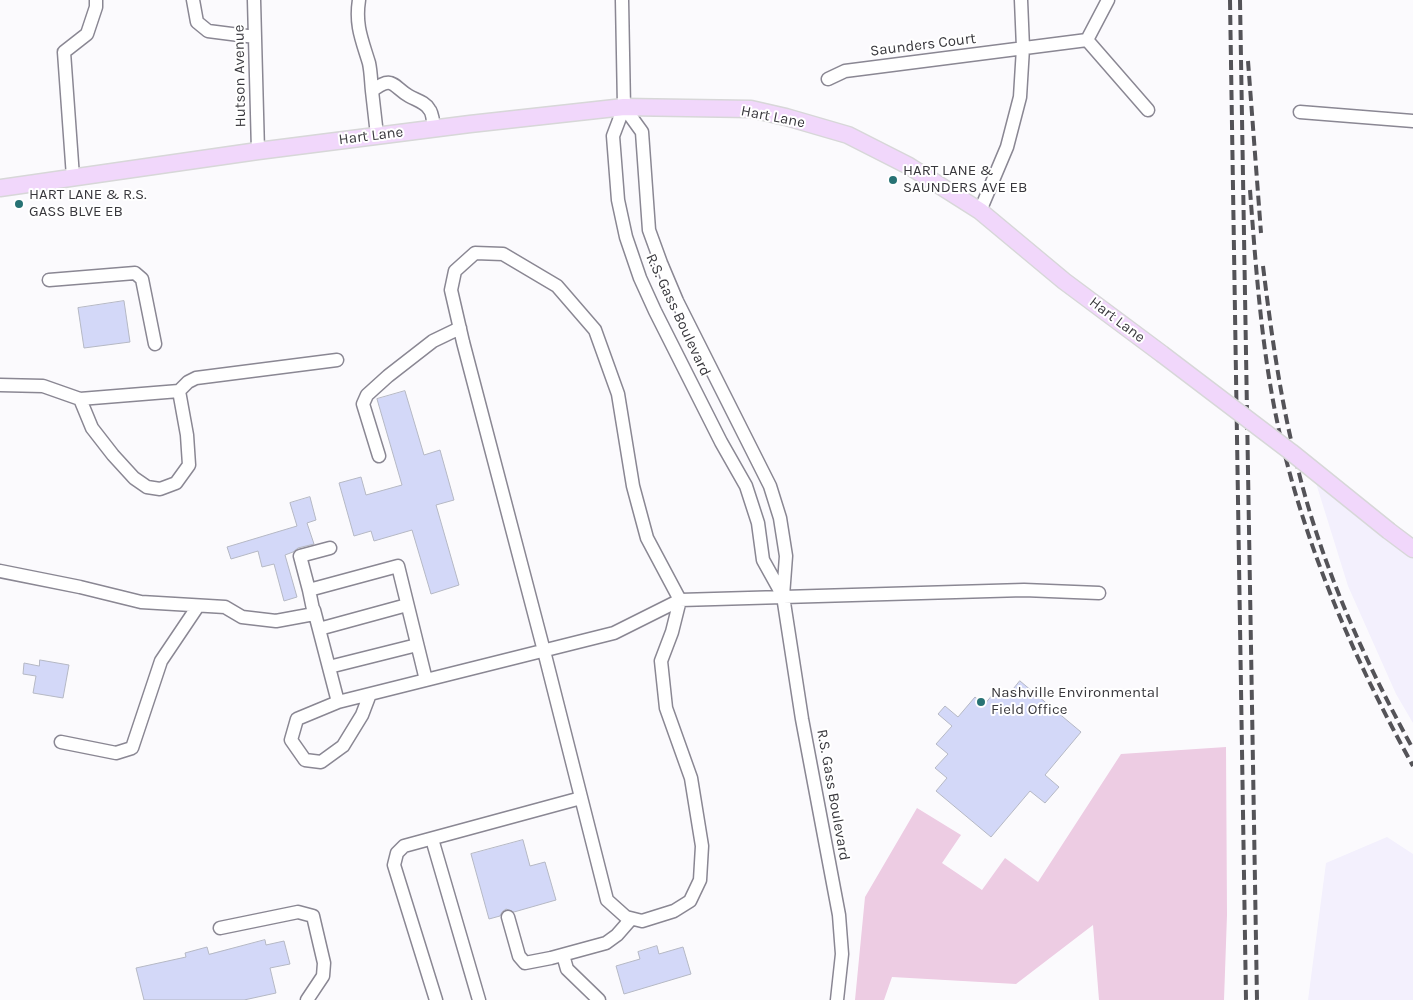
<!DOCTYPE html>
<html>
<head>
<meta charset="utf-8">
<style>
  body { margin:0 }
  canvas { display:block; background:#fbfafd }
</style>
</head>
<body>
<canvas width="1413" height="1000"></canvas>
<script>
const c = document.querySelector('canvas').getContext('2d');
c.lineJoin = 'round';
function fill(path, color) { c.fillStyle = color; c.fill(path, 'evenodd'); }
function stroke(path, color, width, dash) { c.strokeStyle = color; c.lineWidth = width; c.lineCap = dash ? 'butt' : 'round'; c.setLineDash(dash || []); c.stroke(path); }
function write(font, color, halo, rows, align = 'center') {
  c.font = font + ' Karla,sans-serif'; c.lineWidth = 4; c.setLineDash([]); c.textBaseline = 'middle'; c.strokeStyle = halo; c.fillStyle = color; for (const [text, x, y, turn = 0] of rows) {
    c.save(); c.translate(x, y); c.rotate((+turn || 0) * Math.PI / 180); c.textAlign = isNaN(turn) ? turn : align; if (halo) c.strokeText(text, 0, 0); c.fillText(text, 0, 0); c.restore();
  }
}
const built = new Path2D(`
  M1311 467 1413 549V723L1396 694 1348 586Z
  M1387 837 1413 854V1000H1308L1326 863Z`);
const green = new Path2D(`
  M1226 747 1227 915 1224 1000H1099L1093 925 1016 984 892 977 884 1000H855L865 897 917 808 961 835 942 863 982 890 1005 858 1038 882 1121 754Z`);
const building = new Path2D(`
  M124 301 130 342 84 348 78 308Z
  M405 391 424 455 440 450 454 500 436 505 459 585 431 594 412 530 374 541 371 531 354 536 339 483 361 477 366 495 402 485 377 399Z
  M310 497 316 520 307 523 314 544 298 548 293 552 285 555 297 597 284 601 274 564 262 567 258 551 231 559 227 547 297 526 290 503Z
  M40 660 69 665 63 698 33 693 36 676 23 674 24 663 39 666Z
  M1020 681 1081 732 1045 775 1059 787 1045 803 1030 791 991 837 936 791 947 778 935 768 948 754 936 744 952 726 938 714 945 706 958 717 975 697 984 705 998 688 1007 696Z
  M523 840 530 866 545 862 556 900 514 912 506 909 502 912 500 916 489 919 471 854Z
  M265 940 266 945 284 941 290 964 270 968 276 993 244 1000H144L136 968 186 957 185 953 207 947 209 954Z
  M657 946 659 954 683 947 691 974 624 994 616 966 640 959 638 952Z`);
const minor = new Path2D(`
  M193 0 197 22 208 31 255 37
  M254 0 258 151
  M359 0C355 25 362 40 369 63 371 72 371 82 372 91
  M622 0 624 107 613 136 618 200 626 237 640 278 655 311 721 442 746 486 758 523 763 560 783 596
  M1087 40 1148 110
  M1087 40 1108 0
  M828 79 845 71 1087 40
  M624 107 642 132 649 230 661 263 677 301 770 486 780 518 786 556 783 596 802 719 839 915 842 954 837 1000
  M1300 112 1413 121
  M377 135 372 91C393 74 393 87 409 96 416 100 425 102 429 109 433 113 433 123 434 128
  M73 177 64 52 87 34 96 7V0
  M980 211 1007 147 1020 97 1023 48 1021 0
  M475 253 503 254 557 286 595 330 618 394 633 486 647 538 680 600 672 632 661 661 666 708 691 778 702 846 700 880 690 901 674 911 642 921 626 917 607 900 544 651 463 342 451 290 455 271Z
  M49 280 135 273 142 279 155 344
  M0 385 43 386 80 399 92 428 113 455 134 478 147 487 160 489 176 483 189 465 187 435 179 391 188 382 196 378 337 360
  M80 399 179 391
  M379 456 363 404 367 395 388 376 433 341 460 328
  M0 571 80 587 141 602 225 607 242 617 276 621 314 614 309 590 398 566 426 680 338 702 314 610
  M309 590 300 556 330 548
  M319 629 407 605
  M329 667 417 645
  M426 680 614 633 680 600 1024 590 1099 593
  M338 702 297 719 291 740 305 760 321 762 343 746 362 715 370 694
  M61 742 116 753 132 748 161 661 198 606
  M432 839 479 1000
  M508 917 519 956 525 963 551 958 606 943 617 935 631 919
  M220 928 298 912 313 916 324 963 323 976 307 1000
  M563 955 567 969 599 1000
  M436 1000 394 865 397 853 404 846 581 798`);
const major = new Path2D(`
  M0 188 258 151 470 124 624 107 751 109 786 117 848 135 909 166 980 211 1064 281 1162 354
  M1389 531 1413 549`);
const rail = new Path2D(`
  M1230 0 1246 1000
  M1240 0 1257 1000
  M1248 61 1261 233
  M1250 190C1257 281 1263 374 1287 463 1315 570 1360 670 1413 766
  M1263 266C1271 331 1280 397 1296 461 1320 562 1363 658 1413 749`);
const majorBridge = new Path2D(`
  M1162 354 1291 452 1389 531`);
const markers = [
  [893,180,5,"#277274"],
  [19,204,5,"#277274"],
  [981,702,5,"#277274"]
];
const streetNames = [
  ["Saunders Court",923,45,-7],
  ["Hutson Avenue",240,76,-91],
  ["Hart Lane",773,117,11],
  ["Hart Lane",371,136,-7],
  ["R.S. Gass Boulevard",678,315,65],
  ["Hart Lane",1117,320,37],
  ["R.S. Gass Boulevard",833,795,80]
];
const poiNames = [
  ["HART LANE &",903,171],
  ["SAUNDERS AVE EB",903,188],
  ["HART LANE & R.S.",29,195],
  ["GASS BLVE EB",29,212],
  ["Nashville Environmental",991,693],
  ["Field Office",991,710]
];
fill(built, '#f3f0fd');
fill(green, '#edcce3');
fill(building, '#d3d8f8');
stroke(building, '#b5b8c4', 1);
stroke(minor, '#8a8793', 15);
stroke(major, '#d7d7d8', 19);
stroke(minor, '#fff', 12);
stroke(major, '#f1d7fb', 16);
stroke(rail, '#545358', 4, [10, 5]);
stroke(majorBridge, '#d7d7d8', 19, []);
stroke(majorBridge, '#f1d7fb', 16);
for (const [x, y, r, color] of markers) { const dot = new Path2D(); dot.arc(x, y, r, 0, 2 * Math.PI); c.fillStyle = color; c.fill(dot); stroke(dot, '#fff', 2); }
write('15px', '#39383d', '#fff', streetNames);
write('15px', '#39383d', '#fff', poiNames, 'left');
</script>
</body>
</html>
